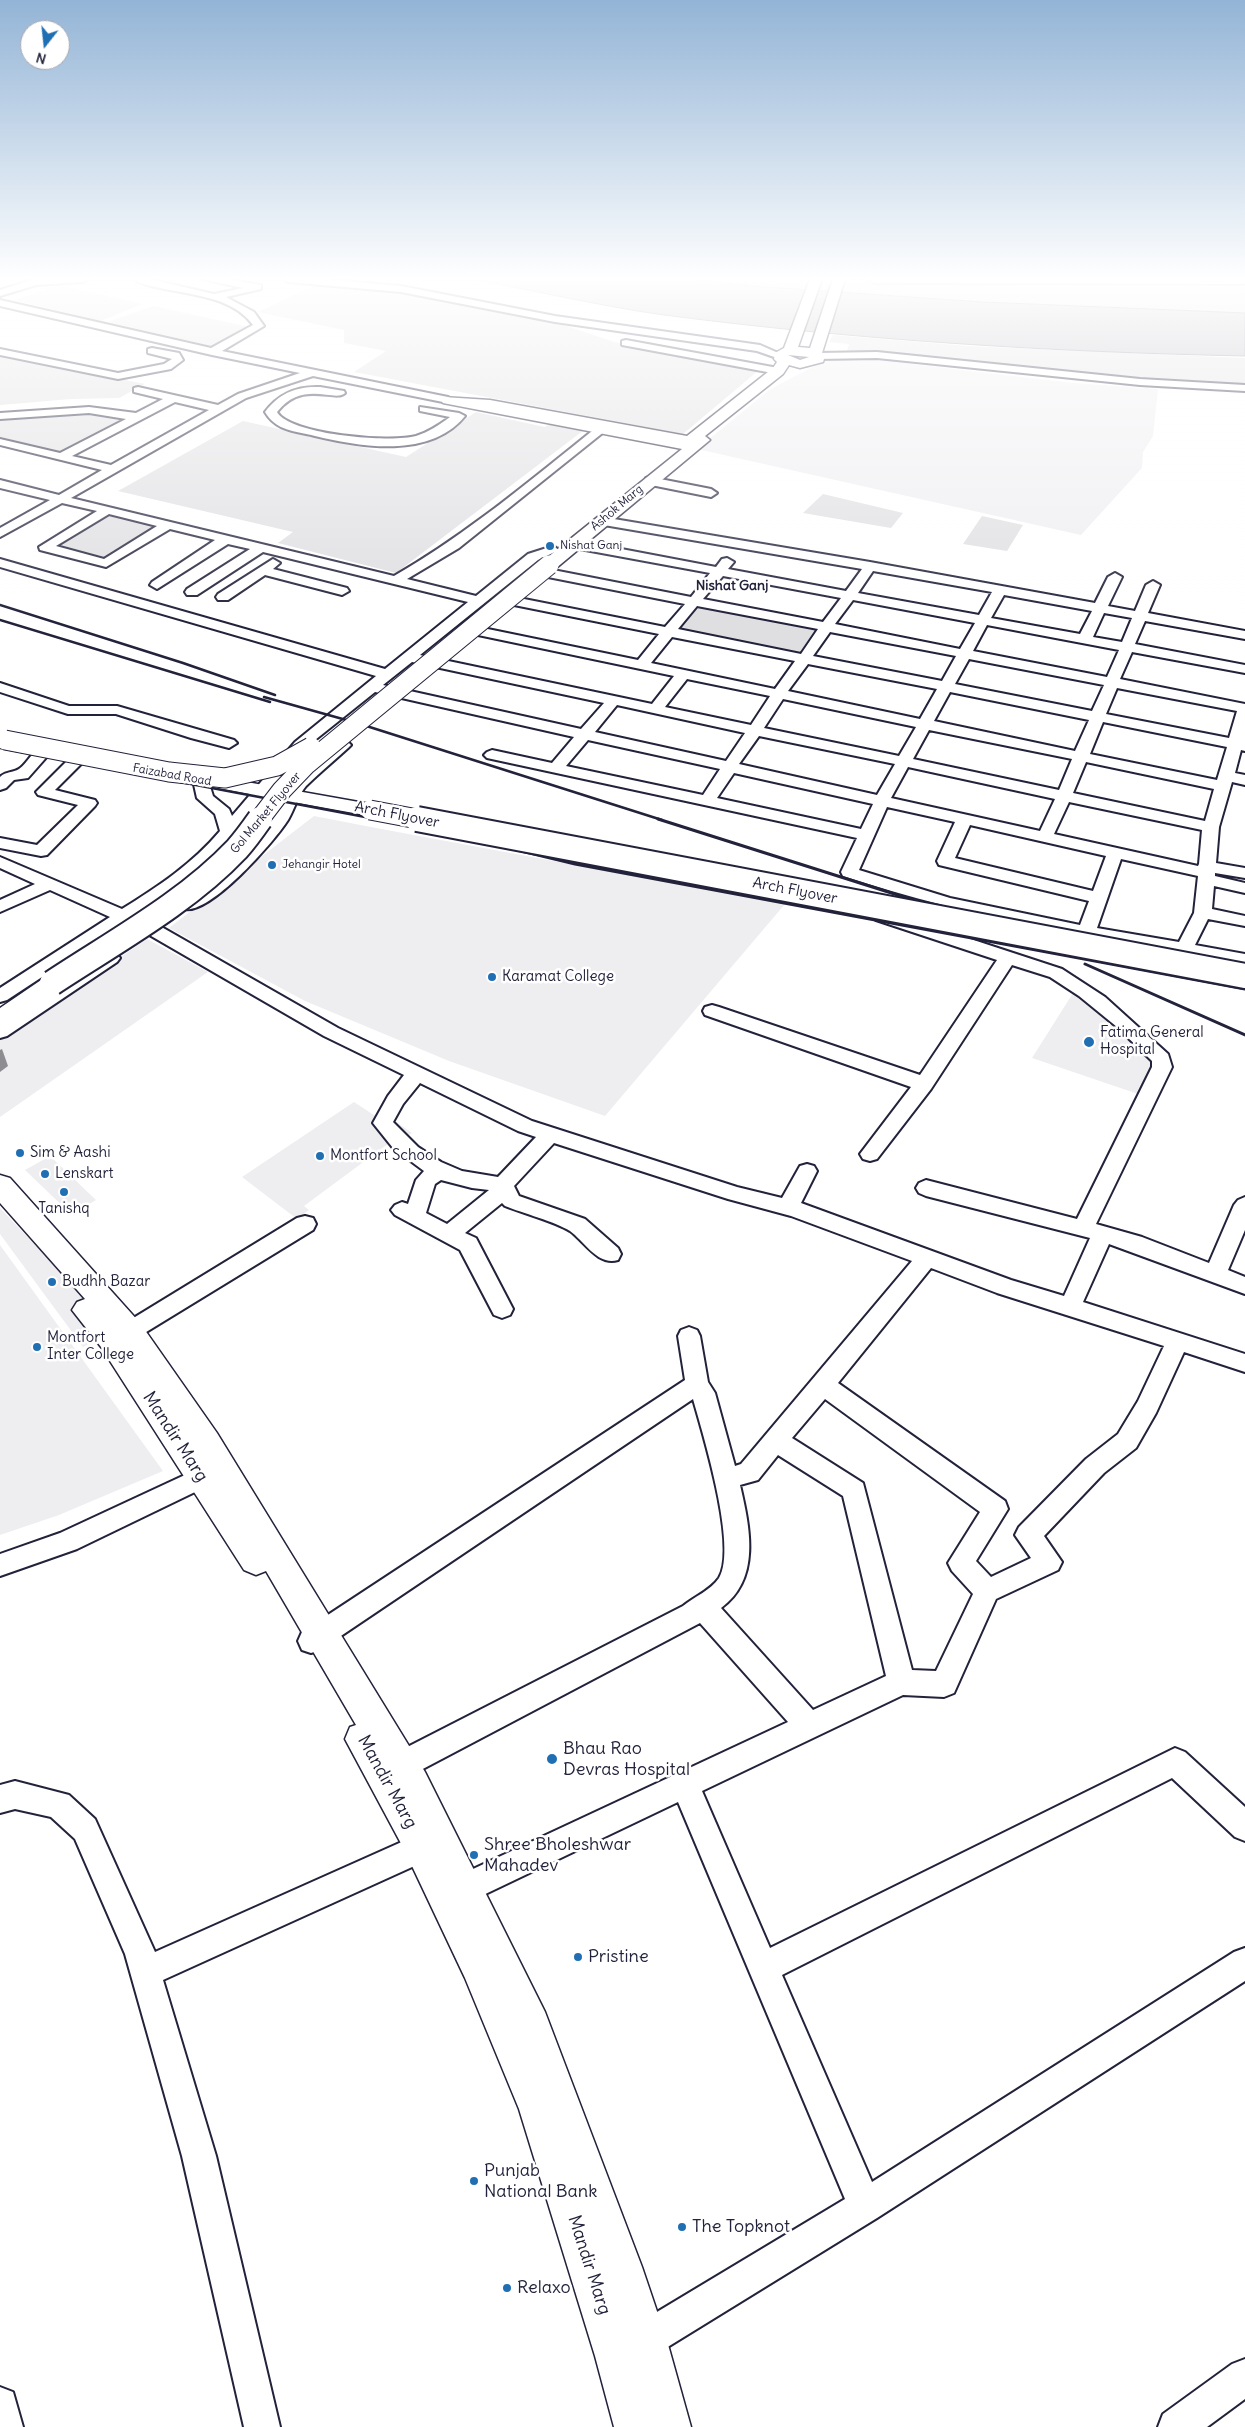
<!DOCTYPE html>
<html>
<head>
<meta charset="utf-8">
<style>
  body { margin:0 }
  #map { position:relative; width:1245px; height:2427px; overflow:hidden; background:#fff; font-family:Delius,sans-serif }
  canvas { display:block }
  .north { position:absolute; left:20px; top:20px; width:50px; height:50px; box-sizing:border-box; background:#fff; border:1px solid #a7a7b1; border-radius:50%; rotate:196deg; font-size:14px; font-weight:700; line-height:20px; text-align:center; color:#22223b }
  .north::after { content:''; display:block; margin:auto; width:18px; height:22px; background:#1f6fb2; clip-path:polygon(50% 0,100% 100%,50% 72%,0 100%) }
</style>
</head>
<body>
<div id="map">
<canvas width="1245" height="2427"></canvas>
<div class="north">N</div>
</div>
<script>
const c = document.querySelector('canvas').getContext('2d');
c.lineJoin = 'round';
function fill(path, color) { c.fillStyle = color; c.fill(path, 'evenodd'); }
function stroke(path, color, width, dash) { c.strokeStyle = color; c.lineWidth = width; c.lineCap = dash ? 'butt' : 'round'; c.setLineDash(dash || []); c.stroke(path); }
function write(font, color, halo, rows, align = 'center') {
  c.font = font + ' Delius,sans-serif'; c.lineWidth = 5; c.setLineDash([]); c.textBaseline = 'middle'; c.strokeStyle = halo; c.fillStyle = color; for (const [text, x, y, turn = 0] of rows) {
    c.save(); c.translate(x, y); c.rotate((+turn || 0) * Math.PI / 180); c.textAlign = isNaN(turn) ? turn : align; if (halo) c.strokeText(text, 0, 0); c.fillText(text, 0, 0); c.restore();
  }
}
const built = new Path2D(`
  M851 357 1073 383 1158 389 1153 436 1143 452 1142 468 1081 535 697 449 769 390 827 359Z
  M314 816 376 828 785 904 605 1116 449 1061 305 1001 169 928Z
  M147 939 208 972 0 1117V1039Z
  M1073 993 1122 1026 1153 1061 1138 1094 1032 1058Z
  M354 1102 386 1123 392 1119 412 1133 393 1145 389 1143 304 1206 309 1210 297 1219 242 1177Z
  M50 1156 96 1200 72 1215 25 1170Z
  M0 1208 115 1329 83 1347 0 1234Z
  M0 1245 163 1471 59 1515 0 1535Z`);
const green = new Path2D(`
  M691 279 1245 281V313L983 302 752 286Z
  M59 285 142 304 101 321 14 300Z
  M315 285 394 291 435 299 567 326 614 342 759 370 683 434 354 372 386 351 344 343V330L258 312Z
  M153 306 249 327 211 346 108 322Z
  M833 335 969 346 1245 358V387L1137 381 847 351 849 344 829 342Z
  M0 354 145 384 119 398 71 399 0 405Z
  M476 412 545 427 551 423 584 430 396 573 278 543 293 532 118 491 243 421 406 457Z
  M95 413 129 418 59 454 0 440V419Z
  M823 494 903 513 891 528 803 513Z
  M108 514 157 526 104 559 53 546Z
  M982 516 1023 525 1007 551 963 544Z
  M696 605 821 629 802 656 675 630Z`);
const water = new Path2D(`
  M472 279H691L752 286 983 302 1245 313V356C1051 352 856 340 664 315 600 306 536 291 472 279Z`);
const minor = new Path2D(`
  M35 279H88L83 282 36 285 0 296V290Z
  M134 279H149L214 294 243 288 202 279H226L261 285V289L226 297 254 312 264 326 222 351 448 397 454 400 448 403 313 376 246 398 71 498 394 576C467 534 531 480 597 427H605V431L459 548 407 579 476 596 528 554 553 546 559 550 538 560 420 655 652 704 674 676 478 635 471 631 478 627 638 660 659 634 514 605 507 601 514 597 665 627 685 604 548 577 541 573 548 569 691 597 710 573 569 547 568 544 569 541 574 540 716 567 722 559 727 558 734 562 728 569 846 591 862 569 598 524 596 521 598 518 602 517 870 562 1095 603 1108 577 1115 573 1122 577 1108 606 1135 611 1146 585 1153 581 1160 585 1148 613 1245 631V639L1145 621 1135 644 1245 665V673L1132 652 1120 679 1245 704V751L1241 750 1235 773 1245 775V785L1232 782 1219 827 1216 863 1245 868V878L1215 873V876L1245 883V893L1214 886 1212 909 1245 916V926L1208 919 1195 945 1245 954V966C1109 941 974 919 843 876L841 872 857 838 487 758 484 755 487 752 492 750 552 763 574 737 375 692 305 748 215 859 187 883 136 916 158 925 338 1028 532 1121 737 1187 782 1198 800 1166 807 1164 814 1166 817 1171 801 1203 1011 1280 1064 1296 1090 1238 926 1196 919 1193 916 1188 919 1183 926 1180 1077 1219 1152 1067V1061L1117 1027 1079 996 1050 977 1012 965 931 1089 877 1159 870 1161 863 1159 860 1154 911 1087 705 1015 703 1011 705 1007 712 1005 719 1007 920 1075 997 960 876 920 873 916 876 912H888L1062 969 1105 997 1168 1054 1172 1067 1096 1224 1142 1237 1209 1263 1234 1205 1238 1200 1245 1197V1230L1228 1270 1245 1277V1294L1109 1244 1083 1302 1245 1354V1372L1184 1352 1156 1413 1136 1448 1104 1473 1044 1536 1062 1562 1058 1570 996 1599 954 1693 944 1697 903 1695 702 1791 770 1948 1175 1748 1185 1752 1245 1807V1841L1235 1837 1172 1778 782 1975 872 2182 1234 1952 1245 1948V1981L877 2218 653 2356 640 2361 627 2356 622 2343 627 2330 845 2199 678 1802 454 1909 443 1905 439 1894 443 1883 788 1722 700 1623 400 1781 390 1785 380 1781 376 1771 380 1761 683 1606C694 1597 711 1590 719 1578 738 1548 703 1434 693 1399L320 1650 311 1653 302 1650 298 1641 302 1632 685 1380 678 1336 681 1330 689 1327 697 1330 700 1336 708 1382 715 1393 735 1466 741 1464 912 1261 791 1216 728 1199 554 1143 514 1186 519 1196 585 1219 618 1248 621 1254 618 1260C598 1266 585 1242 570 1231 556 1222 522 1213 505 1206L502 1203 465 1233 476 1238 513 1309 510 1315 502 1318 494 1315 460 1250 395 1215 391 1210 395 1205 402 1202 408 1204 416 1180 424 1171 393 1148 373 1123 388 1096 404 1075 324 1036 146 933 124 923 7 1000 0 1002V988L110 917 50 890 0 912V900L35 884 0 868V857L122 909C159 886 192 864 220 831L215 814 197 798 193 780 195 777H207L213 796 229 809 232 816 295 742 376 676 0 567V559L385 669 468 602 263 552 197 595H187L185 592 187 589 250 549 228 544 157 589 150 585 152 582 215 540 170 529 106 567 40 550 39 547 97 511 62 503 0 537V528L50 500 0 488V480L59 495 102 470 0 445V439L60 453 126 419 89 413 0 419V413L89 407 136 413 163 399 134 392V388L138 387 218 405 238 394 300 373 212 355 0 306V300L211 348 253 325C233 297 192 295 160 288 152 286 141 285 134 279ZM175 402 209 410 111 465 72 456ZM109 514 157 526 104 559 56 546ZM873 571 992 592 979 615 858 593ZM723 576 841 598 823 622 703 599ZM1004 595 1092 611 1080 634 991 618ZM853 600 975 623 960 649 835 624ZM697 606 818 629 801 654 678 629ZM1104 613 1132 618 1122 642 1093 637ZM987 625 1119 650 1107 677 973 651ZM830 632 956 656 942 681 813 656ZM672 637 795 661 775 689 651 663ZM969 659 1104 685 1092 711 955 684ZM412 662 604 703 581 729 383 685ZM808 664 937 689 920 719 788 691ZM687 679 770 696 751 725 665 707ZM1117 688 1237 711 1229 738 1106 714ZM950 692 1089 720 1075 751 934 721ZM783 699 916 727 899 756 764 728ZM617 705 745 733 726 761 595 732ZM1103 722 1227 747 1217 780 1090 754ZM929 730 1072 759 1059 790 913 759ZM759 736 895 764 877 795 739 764ZM588 740 720 769 703 795 566 766ZM1086 762 1214 789 1205 821 1073 793ZM908 767 1055 799 1040 831 891 798ZM734 773 873 804 861 829 717 798ZM1069 802 1202 830 1199 864 1198 866 1054 834ZM887 807 955 822 937 861 939 865 1089 901 1080 925 950 898 859 870ZM970 825 1106 856 1093 891 955 858ZM1121 859 1198 876 1194 913 1179 942 1097 928ZM420 1083 518 1131 536 1137 498 1177 462 1171 441 1162 418 1147 393 1122 403 1104ZM441 1180 472 1188 489 1190 447 1224 426 1213 435 1184ZM931 1268 997 1293 1164 1346 1138 1401 1118 1434 1086 1459 1019 1527 1015 1535 1031 1558 991 1577 976 1561 1008 1509 1005 1501 838 1383ZM825 1399 980 1512 948 1563 952 1571 973 1594 936 1671 912 1670 863 1483 792 1438ZM778 1455 843 1496 886 1676 813 1710 721 1608C761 1579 750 1528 740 1485L758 1480Z
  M283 279H322L401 286 555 316 760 345 785 356 780 359 757 351 555 322 401 292 288 282Z
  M626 340 778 368 783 371 778 374 622 345V341Z
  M152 348 179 353 183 360 171 369 118 379 0 355V349L118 373 164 364 172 359 148 353V349Z
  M877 352 1140 379 1245 385V391L1140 385 877 358 818 359 813 356 818 353Z
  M320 387 344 391 345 393C335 403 303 379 277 412 290 435 391 443 416 436 429 432 439 425 450 417L420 411V407L459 413 465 416C430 459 361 447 315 436 295 431 276 431 265 412 279 393 297 386 320 387Z
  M650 477 711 489 717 493 711 497 646 484 644 481 646 478Z
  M273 559 280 563 273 569 347 588 349 591 342 595 265 575 228 600H218L216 597 218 594Z
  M0 683 69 706H117L234 740 237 743 229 748 191 738 116 714H68L0 692Z
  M343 740 348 742 351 745 348 748C334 761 319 773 306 786 298 795 294 810 288 820 274 842 210 915 184 909L181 905 184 901 215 879 247 849 273 818 291 783 338 742Z
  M43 747 51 752 28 778 14 780 6 788 0 790V777C6 771 13 773 19 769 28 763 32 750 43 747Z
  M78 754 86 759 55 790 95 800 97 803 95 806 47 855 41 856 0 848V838L37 845 78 805 38 795 36 792 72 756Z
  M111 952 117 954 120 958 117 962 7 1036 0 1038V1023L105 954Z
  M305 1216 313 1218 316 1224 313 1230 138 1337 130 1340 122 1337 119 1331 122 1325 297 1218Z
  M215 1461 224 1464 227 1471 224 1478 77 1549 0 1576V1554L60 1533Z
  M15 1781 69 1795 95 1819 155 1952 433 1828 443 1833 448 1843 443 1853 163 1980 216 2156 280 2427H244L182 2156 125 1954 75 1839 51 1817 15 1809 0 1813V1785Z
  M1245 2359V2399L1207 2427H1158L1163 2414 1232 2364Z
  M0 2387 13 2392 23 2427H0Z`);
const major = new Path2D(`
  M810 279H822L798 347 810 348 833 279H845L822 353 825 356 823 362 800 368 789 365 783 374 705 436 710 440 555 569H543L541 565 543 561 682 449 448 404 443 403 441 400 443 397 490 400 687 436 773 368 777 362 774 359 775 353 784 348ZM788 355 809 357 800 360Z
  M868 279H1245V284L874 283Z
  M196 773 370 804 377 806 380 810 377 814 370 816 189 783 186 779 189 775Z
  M52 975 60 978 64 983 60 988 9 1025 0 1027V1008L44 978Z
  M0 1175 10 1178 140 1323 217 1433 425 1772 545 2012 642 2267 667 2341 691 2427H614L595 2356 519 2109 465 1978 404 1849 345 1739 350 1727 356 1725 266 1571 256 1575 244 1570 101 1347 72 1310 77 1302 85 1299 0 1203Z`);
const railFar1 = new Path2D(`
  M0 605 183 663 275 695
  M0 620 270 702
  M264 697 357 723 662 820
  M0 748 381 820`);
const rail = new Path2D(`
  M374 819 430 829 575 864 1245 989
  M658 819 904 897 1031 944
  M1085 964 1245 1035`);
const majorBridgeFar1 = new Path2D(`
  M5 740 169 772 225 778 277 766 311 747
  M370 810 423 820
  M259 820 282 790 306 765 549 565`);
const majorBridge = new Path2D(`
  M417 819 1245 976
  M52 983C114 942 186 903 237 849 245 840 253 829 260 819`);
const shadedWall = new Path2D(`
  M2 1049 8 1066 0 1072V1050Z`);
const markers = [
  [550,546,5,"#1f6fb2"],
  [272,865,5,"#1f6fb2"],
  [492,977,5,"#1f6fb2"],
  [1089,1042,6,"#1f6fb2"],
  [20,1153,5,"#1f6fb2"],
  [320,1156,5,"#1f6fb2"],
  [45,1174,5,"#1f6fb2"],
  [64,1192,5,"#1f6fb2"],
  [52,1282,5,"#1f6fb2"],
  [37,1347,5,"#1f6fb2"],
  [552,1759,6,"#1f6fb2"],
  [474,1855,5,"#1f6fb2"],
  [578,1957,5,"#1f6fb2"],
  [474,2181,5,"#1f6fb2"],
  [682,2227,5,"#1f6fb2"],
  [507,2288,5,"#1f6fb2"]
];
const farStreetnames = [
  ["Ashok Marg",617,508,-40],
  ["Faizabad Road",172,775,10],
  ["Gol Market Flyover",266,813,-50]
];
const farPoinames = [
  ["Nishat Ganj",560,546],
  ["Jehangir Hotel",282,865]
];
const farNeighbourhoodnames = [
  ["Nishat Ganj",732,586]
];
const streetNames = [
  ["Arch Flyover",397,815,11],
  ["Arch Flyover",795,891,11]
];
const poiNames = [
  ["Karamat College",502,977],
  ["Fatima General",1100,1033],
  ["Hospital",1100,1050],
  ["Sim & Aashi",30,1153],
  ["Montfort School",330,1156],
  ["Lenskart",55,1174],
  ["Tanishq",64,1209,"center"],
  ["Budhh Bazar",62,1282],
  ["Montfort",47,1338],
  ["Inter College",47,1355]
];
const nearStreetnames = [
  ["Mandir Marg",175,1437,57],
  ["Mandir Marg",387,1782,61],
  ["Mandir Marg",589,2265,72]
];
const nearPoinames = [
  ["Bhau Rao",563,1749],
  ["Devras Hospital",563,1770],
  ["Shree Bholeshwar",484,1845],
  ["Mahadev",484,1866],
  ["Pristine",588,1957],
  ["Punjab",484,2171],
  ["National Bank",484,2192],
  ["The Topknot",692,2227],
  ["Relaxo",517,2288]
];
fill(built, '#eeeef1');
fill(green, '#dfdfe2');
fill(water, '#b4b4bc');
stroke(water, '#7a7a88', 1);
stroke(minor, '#22223b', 4);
stroke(major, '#22223b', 3);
fill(minor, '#fff');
fill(major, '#fff');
stroke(railFar1, '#22223b', 2.5);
stroke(rail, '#22223b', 3);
stroke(majorBridgeFar1, '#22223b', 21, []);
stroke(majorBridge, '#22223b', 28, []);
stroke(majorBridgeFar1, '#fff', 19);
stroke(majorBridge, '#fff', 24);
fill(shadedWall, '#8c8c91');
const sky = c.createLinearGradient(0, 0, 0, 619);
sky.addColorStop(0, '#93b4d6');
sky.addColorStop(0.45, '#fff');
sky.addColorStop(1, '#ffffff00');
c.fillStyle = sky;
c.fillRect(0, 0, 1245, 619);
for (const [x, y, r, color] of markers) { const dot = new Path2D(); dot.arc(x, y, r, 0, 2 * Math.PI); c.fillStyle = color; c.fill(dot); stroke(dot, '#fff', 2); }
write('12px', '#22223b', '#fff', farStreetnames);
write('12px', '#22223b', '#fff', farPoinames, 'left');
write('bold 14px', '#22223b', '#fff', farNeighbourhoodnames);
write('15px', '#22223b', '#fff', streetNames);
write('15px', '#22223b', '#fff', poiNames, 'left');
write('18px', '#22223b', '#fff', nearStreetnames);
write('18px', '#22223b', '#fff', nearPoinames, 'left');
</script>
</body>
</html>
